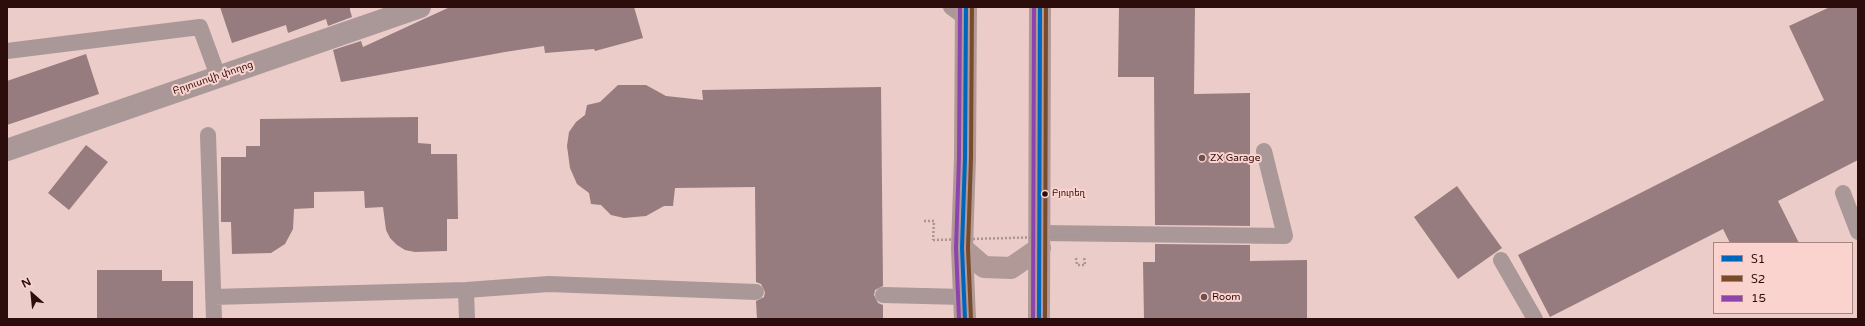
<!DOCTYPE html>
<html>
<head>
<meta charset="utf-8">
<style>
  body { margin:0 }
  #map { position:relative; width:1865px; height:326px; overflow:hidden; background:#ebccc9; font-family:"Varela Round","Noto Sans Armenian",sans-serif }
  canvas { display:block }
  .frame { position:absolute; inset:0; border:8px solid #2d0d0b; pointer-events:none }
  .legend { position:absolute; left:1713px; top:242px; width:140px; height:72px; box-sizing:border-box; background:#fad3cf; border:1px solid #a88481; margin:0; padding:5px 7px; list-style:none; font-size:12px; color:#2d0d0b }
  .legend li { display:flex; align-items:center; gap:8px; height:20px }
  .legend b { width:20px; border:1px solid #a88481 }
  .north { position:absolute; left:12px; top:274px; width:40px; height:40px; -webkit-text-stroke:3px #fad3cf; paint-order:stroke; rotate:333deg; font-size:11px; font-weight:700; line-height:16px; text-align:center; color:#2d0d0b }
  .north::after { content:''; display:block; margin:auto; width:14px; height:18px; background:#2d0d0b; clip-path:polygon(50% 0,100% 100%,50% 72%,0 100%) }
</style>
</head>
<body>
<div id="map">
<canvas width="1865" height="326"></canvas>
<div class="frame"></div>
<ul class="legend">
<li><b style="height:5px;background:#0065bd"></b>Տ1</li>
<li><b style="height:5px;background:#7a4b2a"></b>Տ2</li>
<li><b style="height:5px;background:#8e44ad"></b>15</li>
</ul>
<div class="north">N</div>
</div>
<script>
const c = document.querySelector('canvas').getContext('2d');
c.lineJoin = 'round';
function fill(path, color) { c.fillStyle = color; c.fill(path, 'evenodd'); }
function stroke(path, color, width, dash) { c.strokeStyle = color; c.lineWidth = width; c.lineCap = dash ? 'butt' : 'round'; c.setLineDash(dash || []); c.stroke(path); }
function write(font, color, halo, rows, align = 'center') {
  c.font = font + ' "Varela Round","Noto Sans Armenian",sans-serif'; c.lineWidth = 4; c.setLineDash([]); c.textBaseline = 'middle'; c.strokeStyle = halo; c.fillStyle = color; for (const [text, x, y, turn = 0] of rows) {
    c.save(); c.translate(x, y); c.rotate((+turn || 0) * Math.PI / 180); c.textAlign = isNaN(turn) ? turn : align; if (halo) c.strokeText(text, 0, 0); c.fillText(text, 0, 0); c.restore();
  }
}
const building = new Path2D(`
  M220 7H350V10L352 17 328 26 326 19 288 33 286 25 232 43Z
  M450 7H634L643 38 595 51 594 49 545 53 544 46 505 52 341 82 333 50 361 41 363 47Z
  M1119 7H1195L1194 94 1250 93V226L1155 225 1154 77H1118Z
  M1830 7H1858V160L1778 201 1799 243H1730L1723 229 1550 317 1518 255 1824 100 1789 26Z
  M86 54 99 94 7 125V81Z
  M618 85H646L666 96 703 100 702 90 881 87 883 286 875 290 874 295 878 303 883 305V319H757L756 301 764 297 765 292 761 284 756 282 755 187 675 188 673 206H664L646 216 624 218 611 215 601 205 591 204 589 193 577 184 570 168 567 146 569 132 576 122 585 115 587 105 600 102Z
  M418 117V143L431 144V154H457L458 219H447V251L415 252 405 250 397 245 390 238 386 230 383 207 365 208 364 191 314 192V208L294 209 293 229 285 244 271 253 232 254 231 222H221V157H246V146H260V119Z
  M86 145 108 162 69 210 48 193Z
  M1457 186 1502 248 1458 279 1414 217Z
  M1155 244 1250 245V261L1307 260V319H1144L1143 262H1155Z
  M97 270H162V281H193V319H97Z`);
const path = new Path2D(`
  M924 221H934L933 240
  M1076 258 1077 265H1085L1084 256`);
const lane = new Path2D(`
  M951 7 966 18
  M7 51 200 27 218 76
  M208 135 214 319
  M1843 193 1858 232
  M1040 233 1285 236 1264 151
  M1501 260 1535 319
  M466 290 467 319
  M883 295 964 297
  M213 297 466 290 549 284 756 292`);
const street = new Path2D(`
  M7 150 420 7`);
const primary = new Path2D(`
  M962 248 984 267 1011 268 1040 248
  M965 319 962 248 965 158 966 7
  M1039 319 1040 7`);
const pathBridge = new Path2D(`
  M933 240 1083 236`);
const bus1 = new Path2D(`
  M965 319 962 248 965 158 966 7
  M1039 319 1040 7`);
const bus2 = new Path2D(`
  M971 319 968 248 971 158 972 7
  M1045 319 1046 7`);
const bus3 = new Path2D(`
  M959 319 956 248 959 158 960 7
  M1033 319 1034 7`);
const markers = [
  [1202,158,4,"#70504e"],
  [1045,194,3.5,"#2d0d0b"],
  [1204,297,4,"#70504e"]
];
const busNames = [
  ["Բյուրեղ",1052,194]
];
const streetNames = [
  ["Բրյուսովի փողոց",213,78,-19]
];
const poiNames = [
  ["ZX Garage",1210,158],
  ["Room",1212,297]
];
fill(building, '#967c7e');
stroke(path, '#a89694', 2.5, [2, 2]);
stroke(lane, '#a99897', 16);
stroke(street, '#a99897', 22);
stroke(primary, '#b09997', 22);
stroke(pathBridge, '#a89694', 2.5, [2, 2]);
stroke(bus1, '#0065bd', 4);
stroke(bus2, '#7a4b2a', 4);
stroke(bus3, '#8e44ad', 4);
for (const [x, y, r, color] of markers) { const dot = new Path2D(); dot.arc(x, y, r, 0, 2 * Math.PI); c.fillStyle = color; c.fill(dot); stroke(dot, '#fad3cf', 1.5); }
write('9px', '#2d0d0b', '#fad3cf', busNames, 'left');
write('10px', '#2d0d0b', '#fad3cf', streetNames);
write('10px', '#2d0d0b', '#fad3cf', poiNames, 'left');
</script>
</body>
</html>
